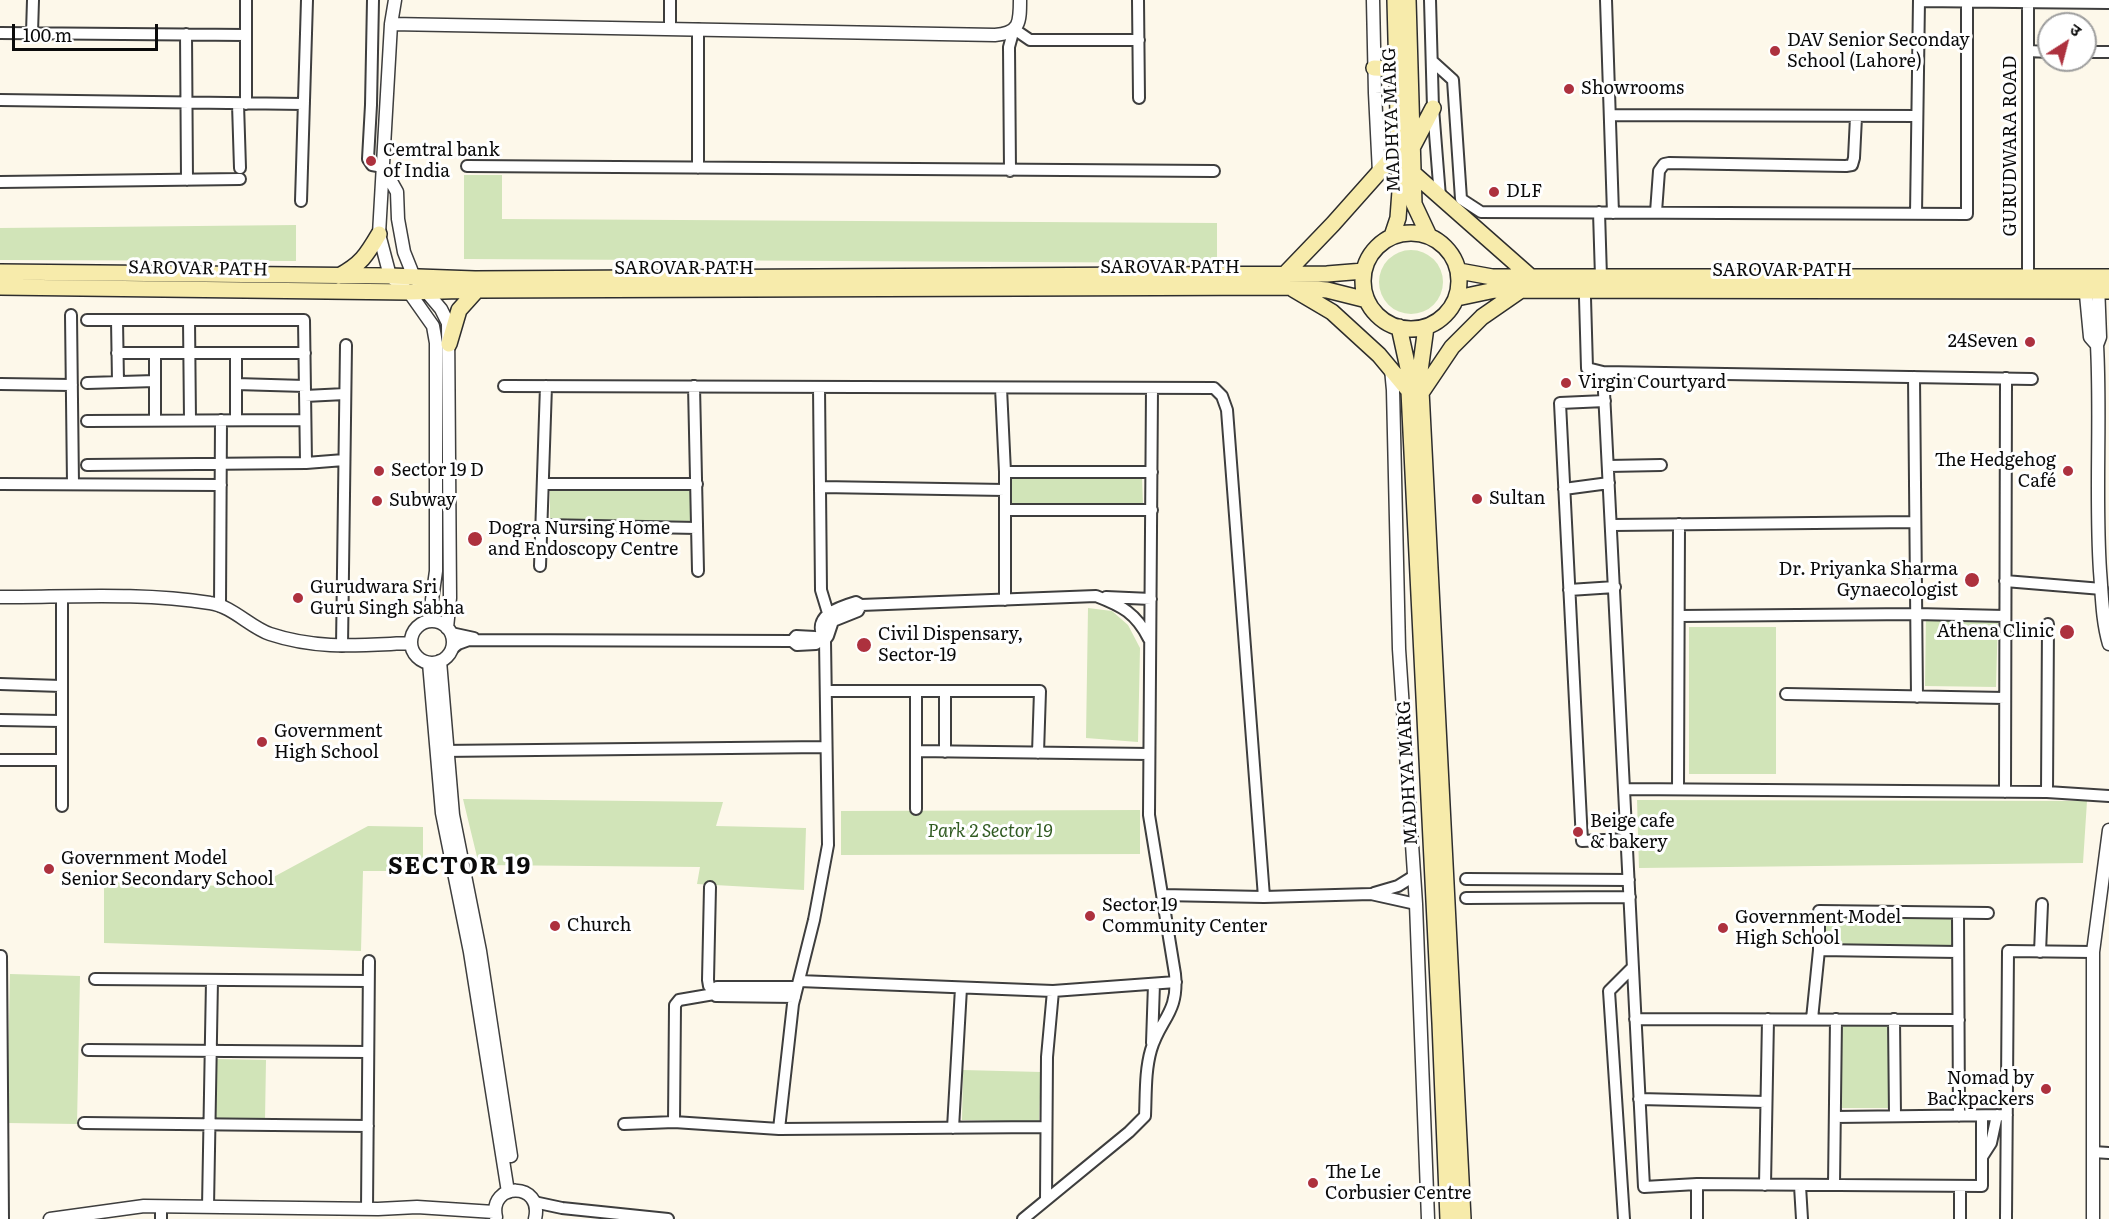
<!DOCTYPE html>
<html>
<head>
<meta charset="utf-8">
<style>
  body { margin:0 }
  #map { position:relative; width:2109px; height:1219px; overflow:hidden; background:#fdf8ea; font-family:Literata,"Noto Sans Devanagari",serif }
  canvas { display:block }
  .north { position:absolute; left:2037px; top:12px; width:60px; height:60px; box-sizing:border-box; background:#fff; border:2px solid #9d9d9d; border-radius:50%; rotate:36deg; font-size:16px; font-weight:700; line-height:24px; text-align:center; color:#0b0b0b }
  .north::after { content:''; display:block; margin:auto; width:21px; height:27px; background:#ad313e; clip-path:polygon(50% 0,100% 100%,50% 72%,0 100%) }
  .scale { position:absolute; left:12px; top:24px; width:146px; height:27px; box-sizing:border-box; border:3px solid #0b0b0b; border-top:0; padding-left:8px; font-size:18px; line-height:21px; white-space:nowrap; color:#0b0b0b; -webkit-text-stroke:4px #fff; paint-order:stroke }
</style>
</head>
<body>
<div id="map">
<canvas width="2109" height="1219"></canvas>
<div class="north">उ</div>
<div class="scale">100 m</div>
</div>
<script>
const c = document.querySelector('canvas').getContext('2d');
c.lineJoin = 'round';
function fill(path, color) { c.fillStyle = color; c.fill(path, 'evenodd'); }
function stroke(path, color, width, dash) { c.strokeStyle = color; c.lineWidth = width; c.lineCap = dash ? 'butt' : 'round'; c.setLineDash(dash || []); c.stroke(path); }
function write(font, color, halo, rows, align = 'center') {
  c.font = font + ' Literata,serif'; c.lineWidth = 6; c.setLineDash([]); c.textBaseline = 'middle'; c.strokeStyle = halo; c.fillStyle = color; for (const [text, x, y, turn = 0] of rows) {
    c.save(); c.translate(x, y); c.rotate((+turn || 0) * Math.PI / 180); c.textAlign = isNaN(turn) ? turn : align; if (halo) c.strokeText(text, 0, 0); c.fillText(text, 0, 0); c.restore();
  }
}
const green = new Path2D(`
  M464 175H502V219L1217 223V263L464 259Z
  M296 225V261L0 260V228Z
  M1379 282a32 32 0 1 1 64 0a32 32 0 1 1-64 0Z
  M1142 477 1143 505H1010V478Z
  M550 488H691V521L550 520Z
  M1088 608 1112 611 1128 625 1140 648 1138 742 1086 738Z
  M1926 614 1998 616 1996 687 1925 686Z
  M1689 627H1776V774H1689Z
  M463 799 723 802 716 826 806 828 804 890 697 884 700 867 479 865Z
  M1637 800 2087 801 2083 863 1639 868Z
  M1140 810V854L841 855V811Z
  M368 826 423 827V871H363L361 951 104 943V882L255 887Z
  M1826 916 1954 917V946L1826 945Z
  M10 974 80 976 77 1124 7 1123Z
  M1840 1025H1890V1108H1841Z
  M215 1059 266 1060 265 1120 214 1119Z
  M963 1070 1041 1072 1039 1122 962 1120Z`);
const minor = new Path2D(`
  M373 0 371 105 368 159 372 165 383 167
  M1138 0 1139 98
  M1430 0 1433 108 1440 197
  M1606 0 1613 213
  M1919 1 2109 3
  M670 29V0
  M698 29V168
  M0 33 246 35
  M32 33 33 0
  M186 34 187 180
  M2028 51 2049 52
  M2085 52H2109
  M1432 61 1453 80 1461 199 1481 212 1967 214V0
  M0 100 304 104
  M238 104 240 168
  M246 104V0
  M1610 115 1917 116
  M467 166 1214 171
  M1010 171 1009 47 1014 29 1030 40H1139
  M0 182 240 179
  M301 201 307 0
  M1599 212 1601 277
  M1656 212 1659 171 1664 164 1669 163 1846 166 1852 165 1854 158 1856 117
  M1916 214 1919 0
  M2028 282V0
  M1585 298 1587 368 1603 372 2032 379
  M71 315 73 484
  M87 320H304L306 463
  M117 320 118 382
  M189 320 190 420
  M117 353H305
  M155 353V420
  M236 353V420
  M1603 372 1644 1187 1697 1184 1982 1186V1116
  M1914 377 1917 697
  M87 383 155 381
  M0 384 72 385
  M236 384 305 386
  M504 386 1214 388 1222 396 1227 410 1264 897
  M694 386 698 571
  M819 387 821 590 828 613 833 621
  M1001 388 1005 472
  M305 396 345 394
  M1605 401 1560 403 1582 841 1627 839
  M87 421 305 420
  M87 465 306 463 344 460
  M1608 466 1661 465
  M0 484 221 485
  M543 484H697
  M821 487 1005 490
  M1564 489 1609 483
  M1005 510V600
  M1152 510H1005V472H1152
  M542 525 697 528
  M1612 525 1915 522
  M540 566 546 386
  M2005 581 2102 589
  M1569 590 1615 587
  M62 597V806
  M1106 597 1151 599
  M220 606 221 420
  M1679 616 1916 614 2005 616
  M451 633 474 638
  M825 640 828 636 833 621 858 611 861 605
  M792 641 796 636 815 637 819 641H824
  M342 646 346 345
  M452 649 458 644 469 640 792 641 797 645 816 644 819 641
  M0 684 61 686
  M826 691H1040L1038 753
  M916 691V809
  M1786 694 2005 698
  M0 720 61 721
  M440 751 826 747
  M916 751 1149 754
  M945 752V691
  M0 760H61
  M1624 789 2047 792 2109 796
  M1678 789 1679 524
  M2005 792 2006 378
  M2047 792 2048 624
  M1466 879 1629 880
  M710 887 708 980 709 986 714 990
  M1374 893 1398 886 1414 876
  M1162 895 1264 897 1371 894 1416 904
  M1466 898 1630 897
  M1958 913 1959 1116
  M1958 952 1819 950V911L1988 913
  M2040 952 2042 904
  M1 956 3 1219
  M95 979 368 981
  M799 981 1053 991 1176 982
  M795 997 716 996 714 990 717 987H797
  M1635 1019 1959 1020
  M1812 1019 1819 950
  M1894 1019 1895 1116
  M1152 1043 1154 984
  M88 1050 368 1052
  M1639 1099 1766 1102
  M1835 1117 2007 1115
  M674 1122 675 1005 679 1000 714 994
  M84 1123 368 1126
  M624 1124 674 1122 779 1129 1045 1127
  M953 1128 961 988
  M779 1129 793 1004 814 920 828 845 825 640C810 616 839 607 856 602L861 605 1096 596C1122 606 1136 613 1149 639
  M2093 1152 2109 1153
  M1982 1157 1991 1143 1997 1115
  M1765 1185 1768 1019
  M1834 1185 1836 1019
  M1800 1186 1802 1219
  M1960 1186V1219
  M1046 1200 1047 1057 1053 991
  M534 1202 562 1208 668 1219
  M208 1207 212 980
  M367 1209 369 961
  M161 1219V1207
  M1023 1219 1129 1132 1145 1116C1146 1093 1145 1071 1151 1050 1160 1019 1179 1013 1175 974L1149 815 1152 389
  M1624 1219 1609 991 1633 967
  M1697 1219V1184
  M2006 1219 2008 951 2093 952`);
const tertiary = new Path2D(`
  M395 0 391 24 379 234 390 276 409 292 433 326 436 343V571L429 621
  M1373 0 1375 93 1379 173
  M391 24 995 35C1020 33 1020 22 1020 0
  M383 167 397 192 398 219 404 252 414 277 441 309 448 323 450 598 447 628
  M2085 284 2090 337 2097 345
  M2098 284 2100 337 2097 345C2101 420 2095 495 2100 571 2102 595 2102 620 2109 644
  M1391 369 1393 390 1399 649 1416 904 1428 1219
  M0 597C69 597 141 592 210 603 232 606 250 627 270 634 318 650 361 645 410 643
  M411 642a21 21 0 1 1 42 0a21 21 0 1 1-42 0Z
  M440 661 453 815 480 951 511 1156
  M429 663 442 813 470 952 508 1192
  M496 1217C488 1182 544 1181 535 1219
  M50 1219 144 1206 378 1209 417 1207 494 1212
  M2093 1219V952L2109 830`);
const secondary = new Path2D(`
  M1408 0 1414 204 1429 236
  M1374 68 1397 69
  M1412 148 1433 108
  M1412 172 1531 277
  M1363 281a48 48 0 1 1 96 0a48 48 0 1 1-96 0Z
  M1392 236 1398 218 1400 191 1395 0
  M1459 271 1492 277H2109
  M0 272 390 276 475 279 1327 274 1364 271
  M1285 274 1333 224 1398 151
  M339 276C361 264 366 256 379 234
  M0 287 409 292 477 290 1290 287 1327 290 1367 300
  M1293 289 1332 312 1379 355 1409 391
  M1457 298 1495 290 2109 291
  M1399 327 1408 368 1409 391 1440 1023 1448 1219
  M1426 327 1420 371 1463 1219
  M449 344 459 310 477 290
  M1421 393 1452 347 1482 317 1521 290`);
const markers = [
  [1775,51,6,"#ad313e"],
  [1569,89,6,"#ad313e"],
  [371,161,6,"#ad313e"],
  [1494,192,6,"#ad313e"],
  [2030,342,6,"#ad313e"],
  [1566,383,6,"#ad313e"],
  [379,471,6,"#ad313e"],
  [2068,471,6,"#ad313e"],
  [1477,499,6,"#ad313e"],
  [377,501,6,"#ad313e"],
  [475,539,8,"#ad313e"],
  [1972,580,8,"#ad313e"],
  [298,598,6,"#ad313e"],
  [2067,632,8,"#ad313e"],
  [864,645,8,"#ad313e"],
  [262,742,6,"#ad313e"],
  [1578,832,6,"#ad313e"],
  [49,869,6,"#ad313e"],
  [1090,916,6,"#ad313e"],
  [555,926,6,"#ad313e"],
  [1723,928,6,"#ad313e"],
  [2046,1089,6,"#ad313e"],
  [1313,1183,6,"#ad313e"]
];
const poiNames = [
  ["DAV Senior Seconday",1787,41],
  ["School (Lahore)",1787,62],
  ["Showrooms",1581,89],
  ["Cemtral bank",383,151],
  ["of India",383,172],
  ["DLF",1506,192],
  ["24Seven",2018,342,"right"],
  ["Virgin Courtyard",1578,383],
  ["The Hedgehog",2056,461,"right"],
  ["Café",2056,482,"right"],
  ["Sector 19 D",391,471],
  ["Sultan",1489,499],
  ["Subway",389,501],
  ["Dogra Nursing Home",488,529],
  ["and Endoscopy Centre",488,550],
  ["Dr. Priyanka Sharma",1958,570,"right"],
  ["Gynaecologist",1958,591,"right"],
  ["Gurudwara Sri",310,588],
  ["Guru Singh Sabha",310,609],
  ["Athena Clinic",2054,632,"right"],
  ["Civil Dispensary,",878,635],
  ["Sector-19",878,656],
  ["Government",274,732],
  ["High School",274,753],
  ["Beige cafe",1590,822],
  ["& bakery",1590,843],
  ["Government Model",61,859],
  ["Senior Secondary School",61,880],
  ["Sector 19",1102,906],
  ["Community Center",1102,927],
  ["Government Model",1735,918],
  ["High School",1735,939],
  ["Church",567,926],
  ["Nomad by",2034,1079,"right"],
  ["Backpackers",2034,1100,"right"],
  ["The Le",1325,1173],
  ["Corbusier Centre",1325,1194]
];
const streetNames = [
  ["MADHYA MARG",1392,120,-92],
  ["GURUDWARA ROAD",2011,146,-90],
  ["SAROVAR PATH",1170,268],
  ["SAROVAR PATH",198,269,1],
  ["SAROVAR PATH",684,269],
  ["SAROVAR PATH",1782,271],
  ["MADHYA MARG",1408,773,-93]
];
const parkNames = [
  ["Park 2 Sector 19",990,832]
];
const districtNames = [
  ["SECTOR 19",460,867]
];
fill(green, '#d1e4b8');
stroke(minor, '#3e3e3e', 14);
stroke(tertiary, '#3e3e3e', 15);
stroke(secondary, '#2d2d2d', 18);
stroke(minor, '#fff', 10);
stroke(tertiary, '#fff', 12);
stroke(secondary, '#f7ebab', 15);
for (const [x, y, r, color] of markers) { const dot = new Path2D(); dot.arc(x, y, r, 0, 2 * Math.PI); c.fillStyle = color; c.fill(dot); stroke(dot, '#fff', 2); }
write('18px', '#0b0b0b', '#fff', poiNames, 'left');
write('18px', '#0b0b0b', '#fff', streetNames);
write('italic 18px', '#315b22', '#fff', parkNames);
c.letterSpacing = '1.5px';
write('bold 24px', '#0b0b0b', '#fff', districtNames);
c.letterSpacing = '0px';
</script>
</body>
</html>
